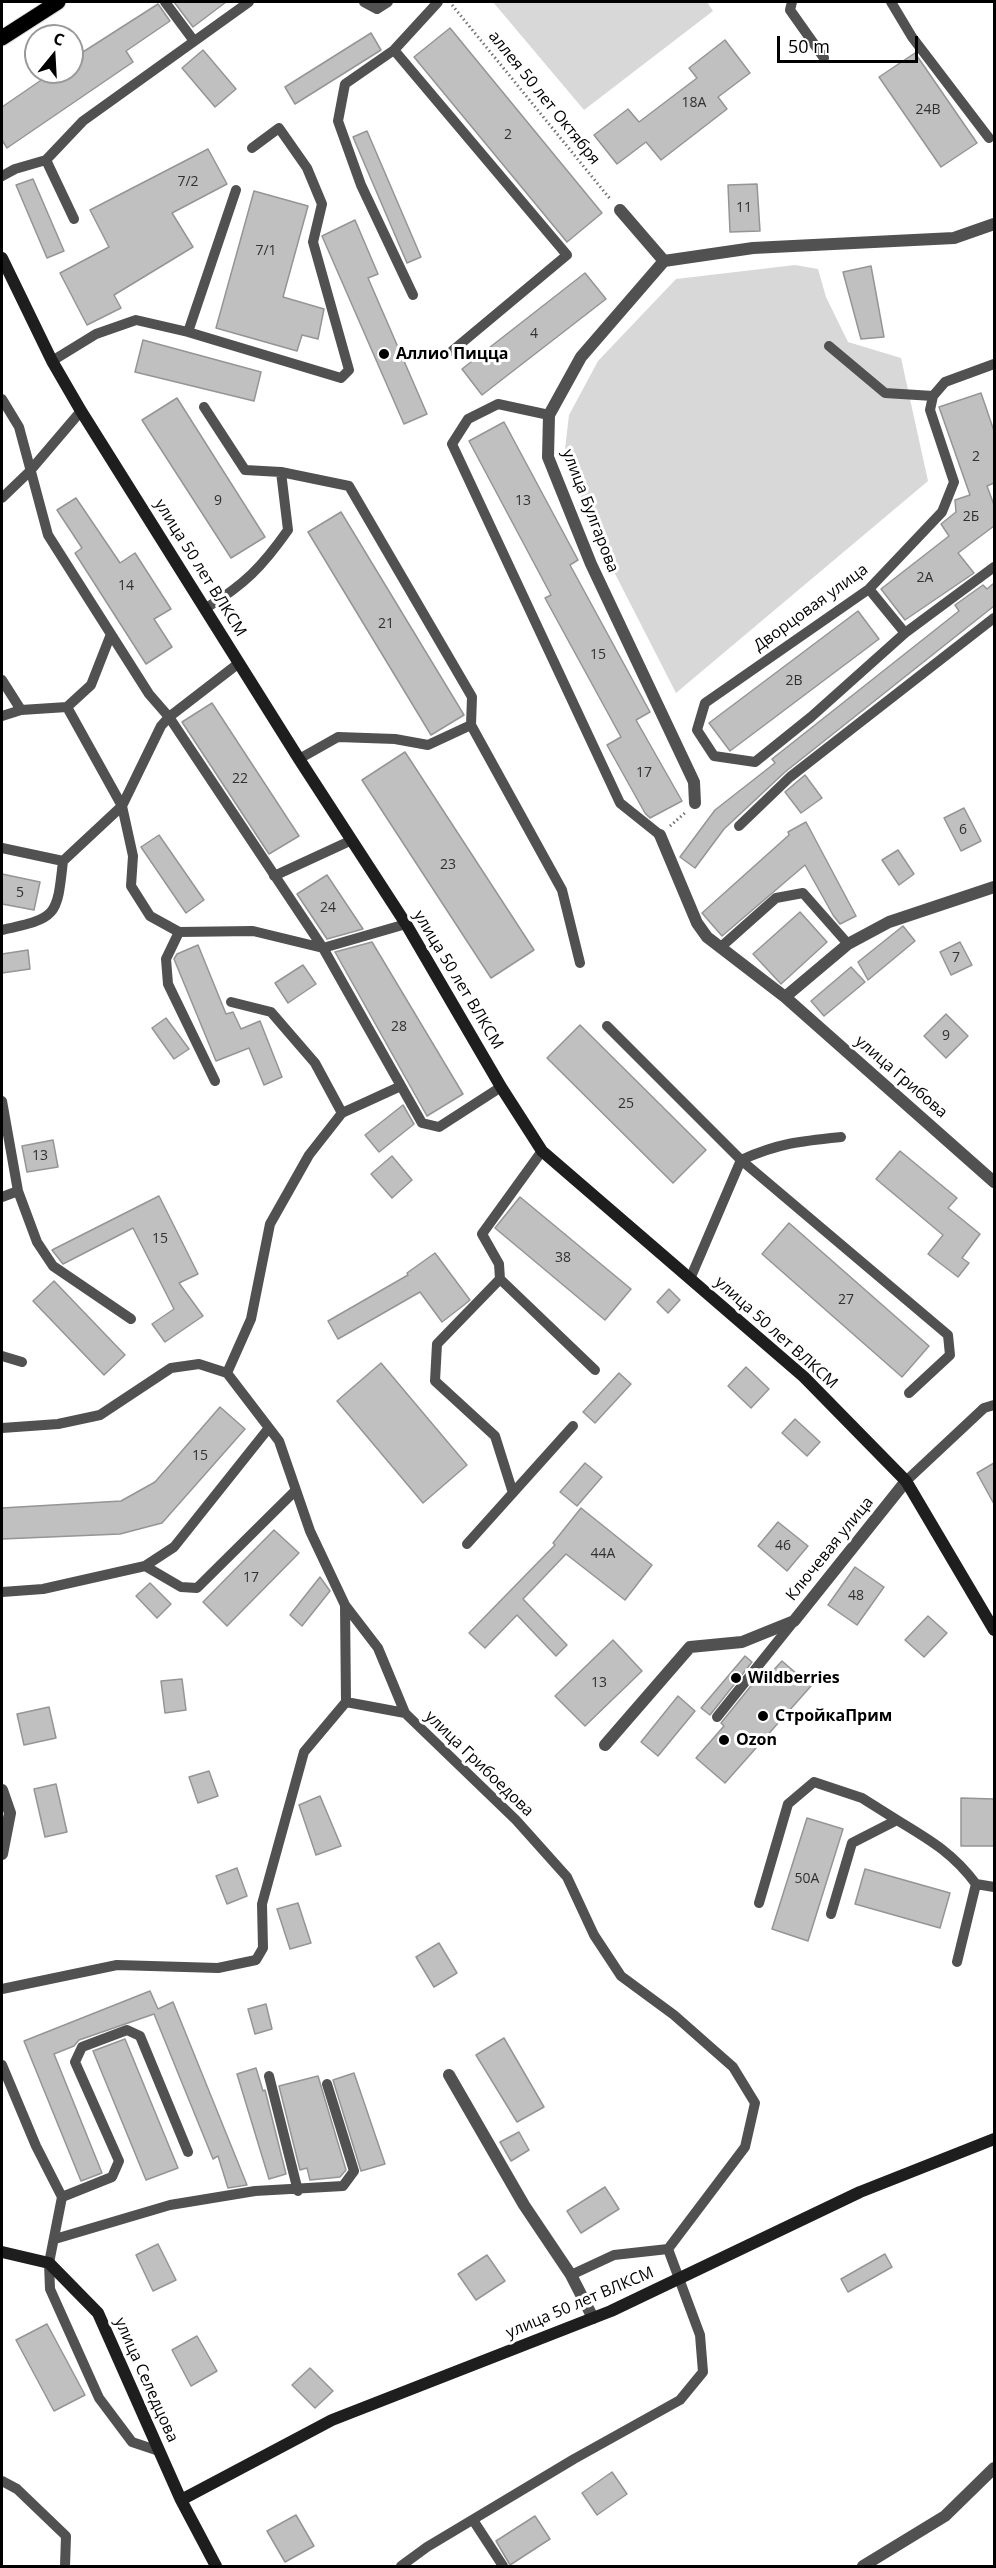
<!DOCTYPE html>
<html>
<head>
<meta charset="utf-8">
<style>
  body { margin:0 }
  #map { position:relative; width:996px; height:2568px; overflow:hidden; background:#fff; font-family:"Open Sans",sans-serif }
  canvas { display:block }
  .frame { position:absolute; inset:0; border:3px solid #000; pointer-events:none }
  .north { position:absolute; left:24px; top:24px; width:60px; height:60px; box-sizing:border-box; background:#fff; border:2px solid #999; border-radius:50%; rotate:18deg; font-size:16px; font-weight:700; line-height:24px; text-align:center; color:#000 }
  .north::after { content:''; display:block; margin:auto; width:21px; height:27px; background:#000; clip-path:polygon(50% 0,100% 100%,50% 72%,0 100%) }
  .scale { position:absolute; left:777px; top:36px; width:141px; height:27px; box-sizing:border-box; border:3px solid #000; border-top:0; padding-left:8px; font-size:18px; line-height:21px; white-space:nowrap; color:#000; -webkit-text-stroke:4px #fff; paint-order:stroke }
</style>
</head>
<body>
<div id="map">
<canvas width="996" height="2568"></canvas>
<div class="frame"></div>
<div class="north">С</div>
<div class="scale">50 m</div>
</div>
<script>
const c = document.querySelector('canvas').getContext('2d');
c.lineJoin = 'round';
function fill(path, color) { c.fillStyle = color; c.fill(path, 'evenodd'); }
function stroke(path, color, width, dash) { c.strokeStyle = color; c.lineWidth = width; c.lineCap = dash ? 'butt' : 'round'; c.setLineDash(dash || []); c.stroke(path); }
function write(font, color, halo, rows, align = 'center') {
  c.font = font + ' "Open Sans",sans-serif'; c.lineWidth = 6; c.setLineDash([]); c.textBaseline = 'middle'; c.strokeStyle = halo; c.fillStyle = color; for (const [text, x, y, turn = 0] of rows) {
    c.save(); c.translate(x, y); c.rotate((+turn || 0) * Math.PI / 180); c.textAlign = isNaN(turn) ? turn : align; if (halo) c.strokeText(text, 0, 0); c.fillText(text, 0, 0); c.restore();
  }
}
const green = new Path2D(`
  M493 2H707L713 11 584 110Z
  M795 265 818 269 826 297 848 342 901 358 928 481 676 693 609 562 564 458 569 415 598 361 676 279Z`);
const building = new Path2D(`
  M174 2H226L193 27Z
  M158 4 170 21 126 51 133 62 7 148 2 140V107L53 72H72V59Z
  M450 28 602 213 567 242 414 57Z
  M371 33 381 50 295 104 285 87Z
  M725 40 750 73 718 97 727 109 661 160 646 142 617 164 594 135 628 109 639 122 697 78 689 68Z
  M203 50 236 89 215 107 182 68Z
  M915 53 977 143 941 167 879 77Z
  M367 131 421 257 407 263 353 137Z
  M208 149 227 184 172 213 193 247 114 295 121 308 87 325 60 273 109 247 90 210Z
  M33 179 64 251 47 258 16 185Z
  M757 184 760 231 730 232 728 185Z
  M254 191 308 206 283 297 324 309 318 339 302 335 297 351 216 328Z
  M355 220 378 274 368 278 427 414 404 424 322 236Z
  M871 266 884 337 861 339 843 272Z
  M585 273 606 299 482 395 462 369Z
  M143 340 261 372 254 401 135 372Z
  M981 393 994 431V483L987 486 994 505V526L958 553 974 573 905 620 881 589 949 536 941 524 956 512 955 500 970 495 939 407Z
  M177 398 265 537 231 558 142 420Z
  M504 422 578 560 570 565 650 712 636 720 682 801 650 818 645 813 607 745 621 737 545 598 551 595 469 441Z
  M76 498 120 563 135 553 171 609 154 619 172 647 146 664 75 553 82 548 57 510Z
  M341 512 464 715 431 735 308 532Z
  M994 583V606L785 772 724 829 695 868 680 857 715 810 775 763 772 759 959 611 955 605 983 585 987 589Z
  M858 611 879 639 730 751 709 723Z
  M212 703 299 836 269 854 182 722Z
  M405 752 534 950 491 978 362 780Z
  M805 775 822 798 801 813 785 792Z
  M964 808 981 841 961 851 944 818Z
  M806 822 856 916 840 924 833 915 805 865 722 936 702 913 789 835 788 832Z
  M159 835 204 900 186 913 141 847Z
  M898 850 914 874 899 885 882 860Z
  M2 874 40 882 34 910 2 904Z
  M327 875 363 929 327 939 297 894Z
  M800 912 827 942 781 984 753 954Z
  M903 926 915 941 868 980 858 962Z
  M372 942 463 1094 427 1116 335 952Z
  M960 942 972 965 951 975 940 952Z
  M198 945 226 1014 233 1012 241 1029 260 1021 282 1077 264 1085 249 1048 216 1061 174 959 177 954Z
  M28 950 30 969 2 973V954Z
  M303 965 316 984 288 1003 275 983Z
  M851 967 865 982 824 1016 811 1001Z
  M946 1014 968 1036 946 1058 924 1036Z
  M166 1018 189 1049 174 1059 152 1028Z
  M580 1025 706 1150 673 1183 547 1058Z
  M403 1105 414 1124 379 1152 365 1135Z
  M53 1140 58 1167 27 1172 22 1146Z
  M900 1151 957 1198 948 1208 980 1234 962 1258 969 1263 958 1277 928 1254 943 1235 876 1179Z
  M392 1156 412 1180 392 1198 371 1174Z
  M159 1196 198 1274 179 1283 203 1316 165 1342 152 1324 174 1309 133 1228 63 1264 52 1250Z
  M520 1197 631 1289 605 1320 495 1228Z
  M789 1223 929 1346 902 1377 762 1254Z
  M435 1253 470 1300 464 1305 442 1322 420 1292 338 1339 328 1321 408 1275 407 1273Z
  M54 1281 125 1355 104 1375 33 1301Z
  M669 1289 680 1300 668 1313 657 1302Z
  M381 1363 467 1465 423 1503 337 1401Z
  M746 1367 769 1389 751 1408 728 1386Z
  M619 1373 631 1384 595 1423 583 1412Z
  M220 1407 245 1429 162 1523 120 1534 2 1539V1508L121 1501 155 1482Z
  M795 1419 820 1442 807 1456 782 1433Z
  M585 1463 602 1477 577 1506 560 1492Z
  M994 1463V1504L977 1473Z
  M581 1508 652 1565 625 1600 566 1554 523 1599 567 1645 556 1656 517 1615 485 1648 469 1633 555 1545 553 1543Z
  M778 1522 808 1546 787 1571 758 1546Z
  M274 1530 299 1553 227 1626 203 1602Z
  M855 1567 884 1587 857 1625 828 1605Z
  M320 1577 330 1591 302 1626 290 1615Z
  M150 1583 171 1604 157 1618 136 1596Z
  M928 1616 947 1633 924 1657 905 1640Z
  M613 1640 642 1671 585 1726 555 1696Z
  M745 1656 752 1662 710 1715 701 1708Z
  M782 1661 811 1686 725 1783 696 1758 724 1726 721 1723 763 1671 768 1676Z
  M182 1679 186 1710 165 1713 161 1681Z
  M678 1696 695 1711 658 1756 641 1742Z
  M49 1707 56 1738 24 1745 17 1714Z
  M209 1771 218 1796 198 1803 189 1777Z
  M56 1784 67 1832 45 1837 34 1789Z
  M320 1796 341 1846 316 1855 299 1805Z
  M961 1798 994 1799V1846H961Z
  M807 1818 843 1829 808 1941 772 1929Z
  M237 1868 247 1896 227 1904 216 1876Z
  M865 1869 950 1893 940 1928 855 1904Z
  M298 1903 311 1943 290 1949 277 1909Z
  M439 1943 457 1973 434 1987 416 1957Z
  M150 1991 158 2009 173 2002 247 2185 228 2188 218 2156 213 2159 154 2014 79 2040 74 2046 54 2054 102 2173 81 2181 24 2041Z
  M266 2004 272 2029 255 2034 248 2009Z
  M504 2038 544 2107 517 2122 476 2055Z
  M125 2039 178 2168 146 2180 93 2051Z
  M256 2068 263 2091 265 2090 286 2174 269 2179 237 2074Z
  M354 2073 385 2164 361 2171 333 2080Z
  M318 2076 346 2170 340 2177 310 2180 307 2168 300 2170 279 2086Z
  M519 2132 529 2150 511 2161 500 2142Z
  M605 2187 619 2209 581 2233 567 2211Z
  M158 2244 176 2280 153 2291 136 2255Z
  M885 2254 892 2267 848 2292 841 2279Z
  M487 2255 505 2281 476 2300 458 2274Z
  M47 2324 85 2395 54 2411 16 2340Z
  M197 2336 217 2371 191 2386 172 2350Z
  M310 2368 333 2391 315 2408 292 2385Z
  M612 2472 627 2494 597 2515 582 2493Z
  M296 2515 314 2546 285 2562 267 2531Z
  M535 2516 550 2539 510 2565 496 2541Z`);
const path = new Path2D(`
  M452 5 611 200
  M670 826 685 813`);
const lane = new Path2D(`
  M165 2 194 41
  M364 2 377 9 388 2
  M792 2 790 10 824 58
  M891 2 912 37 989 138
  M394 50 567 255 452 351
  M46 160 74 219
  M2 176 15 169 46 160 83 121 249 2
  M413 295 361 185 338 121 345 84 394 50 438 2
  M188 332 341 378 349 370 313 242 322 204 307 168 279 128 252 148
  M829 346 885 393 933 396
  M52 361 96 334 136 320 188 332 236 190
  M994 364 945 382 933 396 930 410 954 482 942 512 869 589 705 703 697 730 714 756 755 762 811 717 905 633 994 567
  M2 399 19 427 48 535 149 694 169 717 323 948 422 1123 439 1127 501 1087
  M204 407 245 470 281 472 349 486 472 697 471 725 562 890 580 963
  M549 415 498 404 468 419 452 444 620 803 660 835
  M2 498 29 472 81 411
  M869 589 905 633
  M206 608C244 585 262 567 288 530L281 472
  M239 663 169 717 161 726 122 806 133 856 131 886 150 916 179 932 253 931 323 948 406 924
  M2 680 21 710
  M67 707 91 685 111 634
  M2 716 21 710 67 707 122 806 63 861C57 917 57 918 2 930
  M299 759 338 737 395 739 428 745 471 725
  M739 826 790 777 994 618
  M2 848 63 861
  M274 876 352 840
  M179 932 166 959 168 984 215 1081
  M722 946 776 898 803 893 848 944
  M231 1002 271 1012 315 1063 342 1113
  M607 1026 741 1160 948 1335 950 1355 909 1393
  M2 1101 18 1191 2 1197
  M18 1191 37 1242 53 1266 131 1319
  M500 1279 595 1370
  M690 1279 741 1160C779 1143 801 1141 841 1137
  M2 1356 22 1362
  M227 1373 251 1319 270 1224 309 1155 342 1113 401 1086
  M2 1428 58 1424 100 1415 171 1368 199 1364 227 1373 279 1441 310 1531 345 1605 378 1648 405 1713 516 1820 567 1877 594 1935 621 1976 674 2015 733 2067 755 2103 745 2147 668 2249 700 2335 703 2372 680 2400 574 2459 427 2547 401 2566
  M906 1481 984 1408 994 1405
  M513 1493 495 1436 435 1381 437 1344 500 1279 499 1264 482 1234 542 1151
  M467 1544 573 1426
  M145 1566 181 1587 197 1588 295 1491
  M2 1592 43 1589 145 1566 174 1547 268 1429
  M346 1702 405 1713
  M717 1717 794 1621
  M759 1903 788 1804 814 1782 862 1798 897 1820
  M831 1914 852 1843 897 1820C930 1840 953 1853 976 1884L994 1887
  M957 1962 976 1884
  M2 1989 117 1965 218 1968 256 1960 263 1948 262 1904 304 1752 346 1702 345 1605
  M2 2065 36 2146 62 2197 49 2263 50 2289 99 2398 132 2442 159 2451
  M269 2076 298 2191
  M62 2197 112 2177 119 2161 75 2062 82 2047 127 2030 140 2036 188 2152
  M55 2239 170 2205 255 2191 343 2186 354 2171 327 2084
  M571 2275 614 2255 668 2249
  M2 2481 17 2489 66 2536 65 2566
  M473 2520 503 2566`);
const street = new Path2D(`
  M620 210 664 261
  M695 803 694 782 591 564 548 457 549 415 581 357 664 261 753 248 954 238 994 224
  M660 835 697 923 707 937 785 997 848 944 889 922 994 887
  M785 997 994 1182
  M605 1745 690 1647 742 1642 794 1621 906 1481
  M2 1790 10 1813 2 1854
  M449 2075 524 2205 571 2275 593 2318
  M863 2566 945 2516 994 2468`);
const secondary = new Path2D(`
  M2 258 52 361 81 411 299 759 406 924 501 1087 542 1151 804 1377 906 1481 994 1630
  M2 2252 49 2263 98 2313 181 2500 216 2566
  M181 2500 332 2420 611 2311 860 2192 994 2139`);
const primary = new Path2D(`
  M2 38 58 2`);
const markers = [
  [384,354,6,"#000"],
  [736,1678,6,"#000"],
  [763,1716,6,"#000"],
  [724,1740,6,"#000"]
];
const numberNames = [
  ["18А",694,103],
  ["24В",928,110],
  ["2",508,135],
  ["7/2",188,182],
  ["11",744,208],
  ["7/1",266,251],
  ["4",534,334],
  ["2",976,457],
  ["9",218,501],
  ["13",523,501],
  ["2Б",971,517],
  ["2А",925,578],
  ["14",126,586],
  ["21",386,624],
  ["15",598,655],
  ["2В",794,681],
  ["17",644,773],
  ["22",240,779],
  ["6",963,830],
  ["23",448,865],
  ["5",20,893],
  ["24",328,908],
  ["7",956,958],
  ["28",399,1027],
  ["9",946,1036],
  ["25",626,1104],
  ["13",40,1156],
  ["15",160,1239],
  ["38",563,1258],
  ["27",846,1300],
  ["15",200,1456],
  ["46",783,1546],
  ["44А",603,1554],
  ["17",251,1578],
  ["48",856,1596],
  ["13",599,1683],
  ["50А",807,1879]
];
const streetNames = [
  ["аллея 50 лет Октября",544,98,51],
  ["улица Булгарова",590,511,69],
  ["улица 50 лет ВЛКСМ",200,568,58],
  ["Дворцовая улица",811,608,-36],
  ["улица 50 лет ВЛКСМ",458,980,59],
  ["улица Грибова",901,1077,41],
  ["улица 50 лет ВЛКСМ",776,1333,42],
  ["Ключевая улица",830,1549,-51],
  ["улица Грибоедова",479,1764,44],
  ["улица 50 лет ВЛКСМ",580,2303,-23],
  ["улица Селедцова",146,2380,66]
];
const poiNames = [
  ["Аллио Пицца",396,354],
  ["Wildberries",748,1678],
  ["СтройкаПрим",775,1716],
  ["Ozon",736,1740]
];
fill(green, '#d8d8d8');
fill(building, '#c0c0c0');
stroke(building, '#959595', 1.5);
stroke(primary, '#dbdbdb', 17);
stroke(path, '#737373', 3, [1.5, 3]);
stroke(lane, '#515151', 10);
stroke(street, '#515151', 12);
stroke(secondary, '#1e1e1e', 12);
stroke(primary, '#000', 15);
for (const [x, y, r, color] of markers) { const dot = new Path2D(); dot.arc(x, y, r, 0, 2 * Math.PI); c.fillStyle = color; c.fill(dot); stroke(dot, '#fff', 2); }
write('14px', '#303030', null, numberNames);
write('16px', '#000', '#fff', streetNames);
write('bold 16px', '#000', '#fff', poiNames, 'left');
</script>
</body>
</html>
